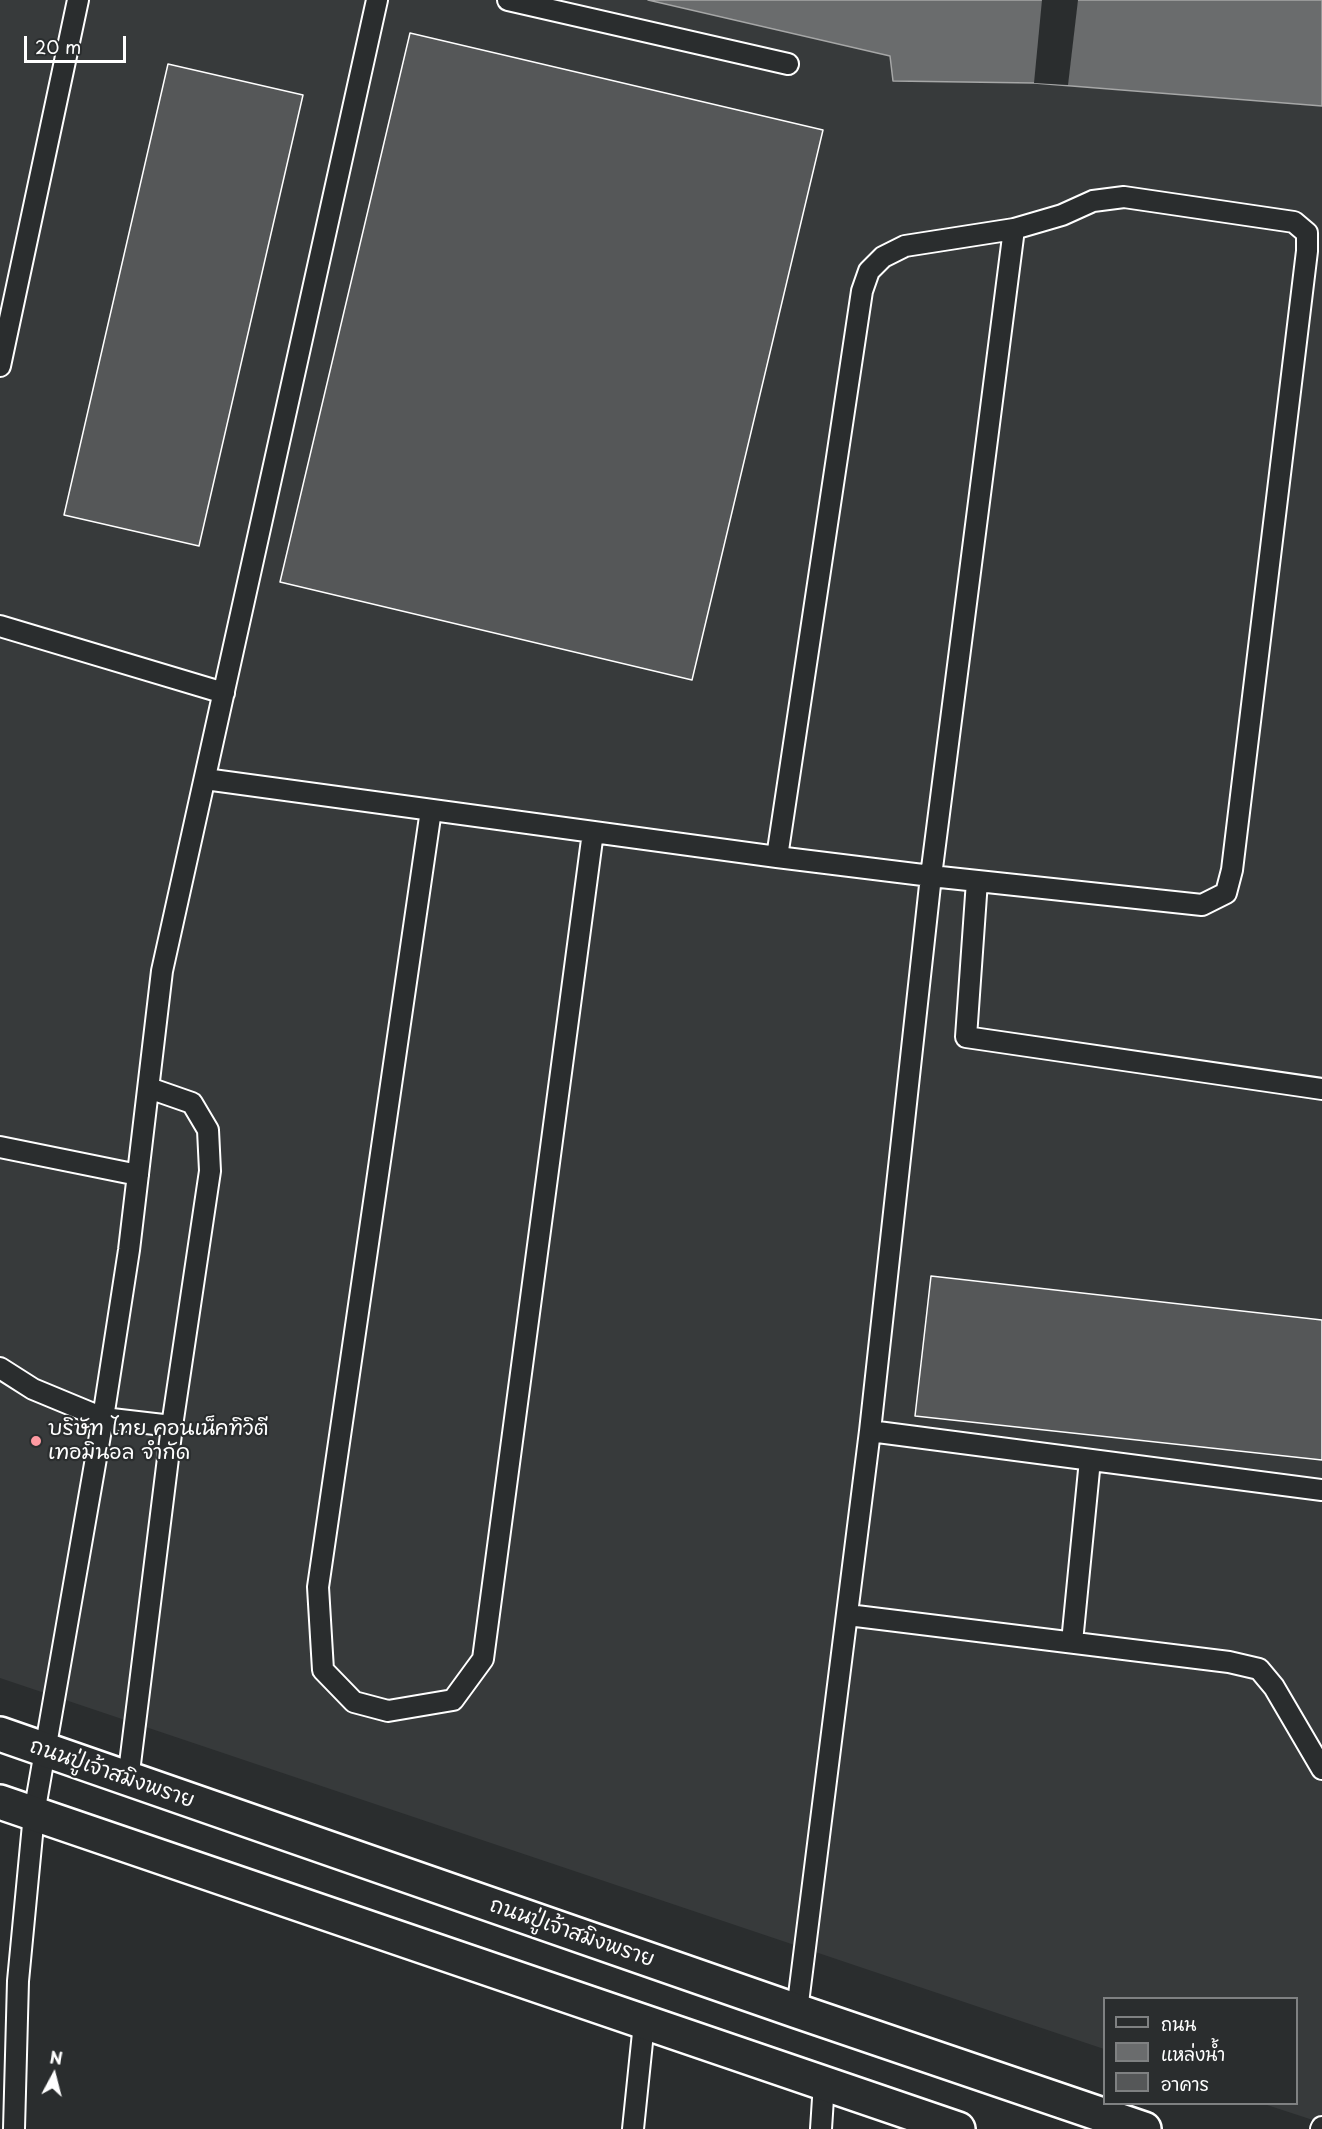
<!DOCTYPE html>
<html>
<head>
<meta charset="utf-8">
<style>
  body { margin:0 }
  #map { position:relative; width:1322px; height:2129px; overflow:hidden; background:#2a2d2e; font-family:"Playpen Sans","Playpen Sans Thai",sans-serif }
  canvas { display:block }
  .legend { position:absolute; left:1103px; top:1997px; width:195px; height:108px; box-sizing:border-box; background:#2a2d2e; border:2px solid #7f8182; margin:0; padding:8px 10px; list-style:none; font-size:18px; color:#fff }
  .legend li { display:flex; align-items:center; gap:12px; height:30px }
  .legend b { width:30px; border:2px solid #7f8182 }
  .north { position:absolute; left:24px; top:2045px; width:60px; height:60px; -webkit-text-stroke:4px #2a2d2e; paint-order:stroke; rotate:7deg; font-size:16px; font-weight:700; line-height:24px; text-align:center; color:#fff }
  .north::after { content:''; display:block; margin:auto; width:21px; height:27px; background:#fff; clip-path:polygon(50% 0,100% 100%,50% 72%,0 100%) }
  .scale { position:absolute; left:24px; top:36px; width:102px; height:27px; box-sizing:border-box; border:3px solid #fff; border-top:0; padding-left:8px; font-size:18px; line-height:21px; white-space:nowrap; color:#fff; -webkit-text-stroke:4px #2a2d2e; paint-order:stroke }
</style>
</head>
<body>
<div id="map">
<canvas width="1322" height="2129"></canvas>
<ul class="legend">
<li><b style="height:8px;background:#2a2d2e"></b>ถนน</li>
<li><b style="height:16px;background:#6a6c6d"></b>แหล่งน้ำ</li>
<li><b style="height:16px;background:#555758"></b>อาคาร</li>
</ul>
<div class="north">N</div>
<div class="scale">20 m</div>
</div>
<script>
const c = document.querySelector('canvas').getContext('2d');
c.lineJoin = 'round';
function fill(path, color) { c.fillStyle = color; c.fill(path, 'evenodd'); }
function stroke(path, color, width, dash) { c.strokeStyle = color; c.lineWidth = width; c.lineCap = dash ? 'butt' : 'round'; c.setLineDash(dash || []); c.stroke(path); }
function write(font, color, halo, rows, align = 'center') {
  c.font = font + ' "Playpen Sans","Playpen Sans Thai",sans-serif'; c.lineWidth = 4.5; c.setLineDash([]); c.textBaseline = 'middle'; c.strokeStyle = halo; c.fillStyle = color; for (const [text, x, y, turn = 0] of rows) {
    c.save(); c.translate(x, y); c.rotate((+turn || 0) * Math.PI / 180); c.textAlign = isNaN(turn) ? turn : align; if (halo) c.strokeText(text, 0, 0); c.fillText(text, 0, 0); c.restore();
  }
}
const built = new Path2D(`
  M0 0H648L891 56 893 81 1034 83 1322 106V2123L1264 2104H1296V1998H1104V2049L0 1678Z`);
const water = new Path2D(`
  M648 0H1322V106L1034 83 893 81 890 56Z`);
const pier = new Path2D(`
  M1042 0H1078L1068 85 1034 83Z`);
const building = new Path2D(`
  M410 33 823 130 692 680 280 582Z
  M168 64 303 95 199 546 64 515Z
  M931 1276 1322 1320V1460L915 1416Z`);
const lane = new Path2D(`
  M508 0 788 64
  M0 366 78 0
  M0 626 224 693
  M205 779 777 857 931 876 1014 229
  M431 810 318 1587 323 1670 354 1702 388 1711 453 1700 483 1659 593 832
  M777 857 862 291 869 271 883 257 905 246 1014 229 1062 215 1093 201 1124 197 1294 222 1307 233V251L1232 870 1226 893 1202 905 931 876 870 1431
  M977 881 966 1037 1322 1089
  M0 1147 138 1175
  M0 1368 33 1389 103 1418 172 1426
  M848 1615 1229 1662 1259 1669 1274 1687 1322 1769
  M1072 1642 1090 1460
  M128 1780 172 1426 210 1171 208 1130 192 1103 149 1088
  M797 2011 870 1431 1322 1490
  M14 2129 18 1981 34 1814 103 1418 129 1250 162 971 377 0
  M633 2129 644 2023
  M821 2129 824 2083
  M1321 2129 1322 2127`);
const secondary = new Path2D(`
  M0 1734 797 2011 1144 2129
  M0 1802 958 2129`);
const markers = [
  [36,1441,6,"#ff9aa2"]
];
const poiNames = [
  ["บริษัท ไทย คอนเน็คทิวิตี",48,1429],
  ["เทอมินอล จำกัด",48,1453]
];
const streetNames = [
  ["ถนนปู่เจ้าสมิงพราย",112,1774,19],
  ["ถนนปู่เจ้าสมิงพราย",572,1933,19]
];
fill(built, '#373a3b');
fill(water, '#6a6c6d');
stroke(water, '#a6a7a7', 1.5);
fill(pier, '#2a2d2e');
fill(building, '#555758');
stroke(building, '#fff', 1.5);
stroke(lane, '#fff', 24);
stroke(secondary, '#fff', 38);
stroke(lane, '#2a2d2e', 20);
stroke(secondary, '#2a2d2e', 33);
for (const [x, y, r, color] of markers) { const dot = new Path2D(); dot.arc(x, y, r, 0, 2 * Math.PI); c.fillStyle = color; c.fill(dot); stroke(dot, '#2a2d2e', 2); }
write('21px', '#fff', '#2a2d2e', poiNames, 'left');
write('21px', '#fff', '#2a2d2e', streetNames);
</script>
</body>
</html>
